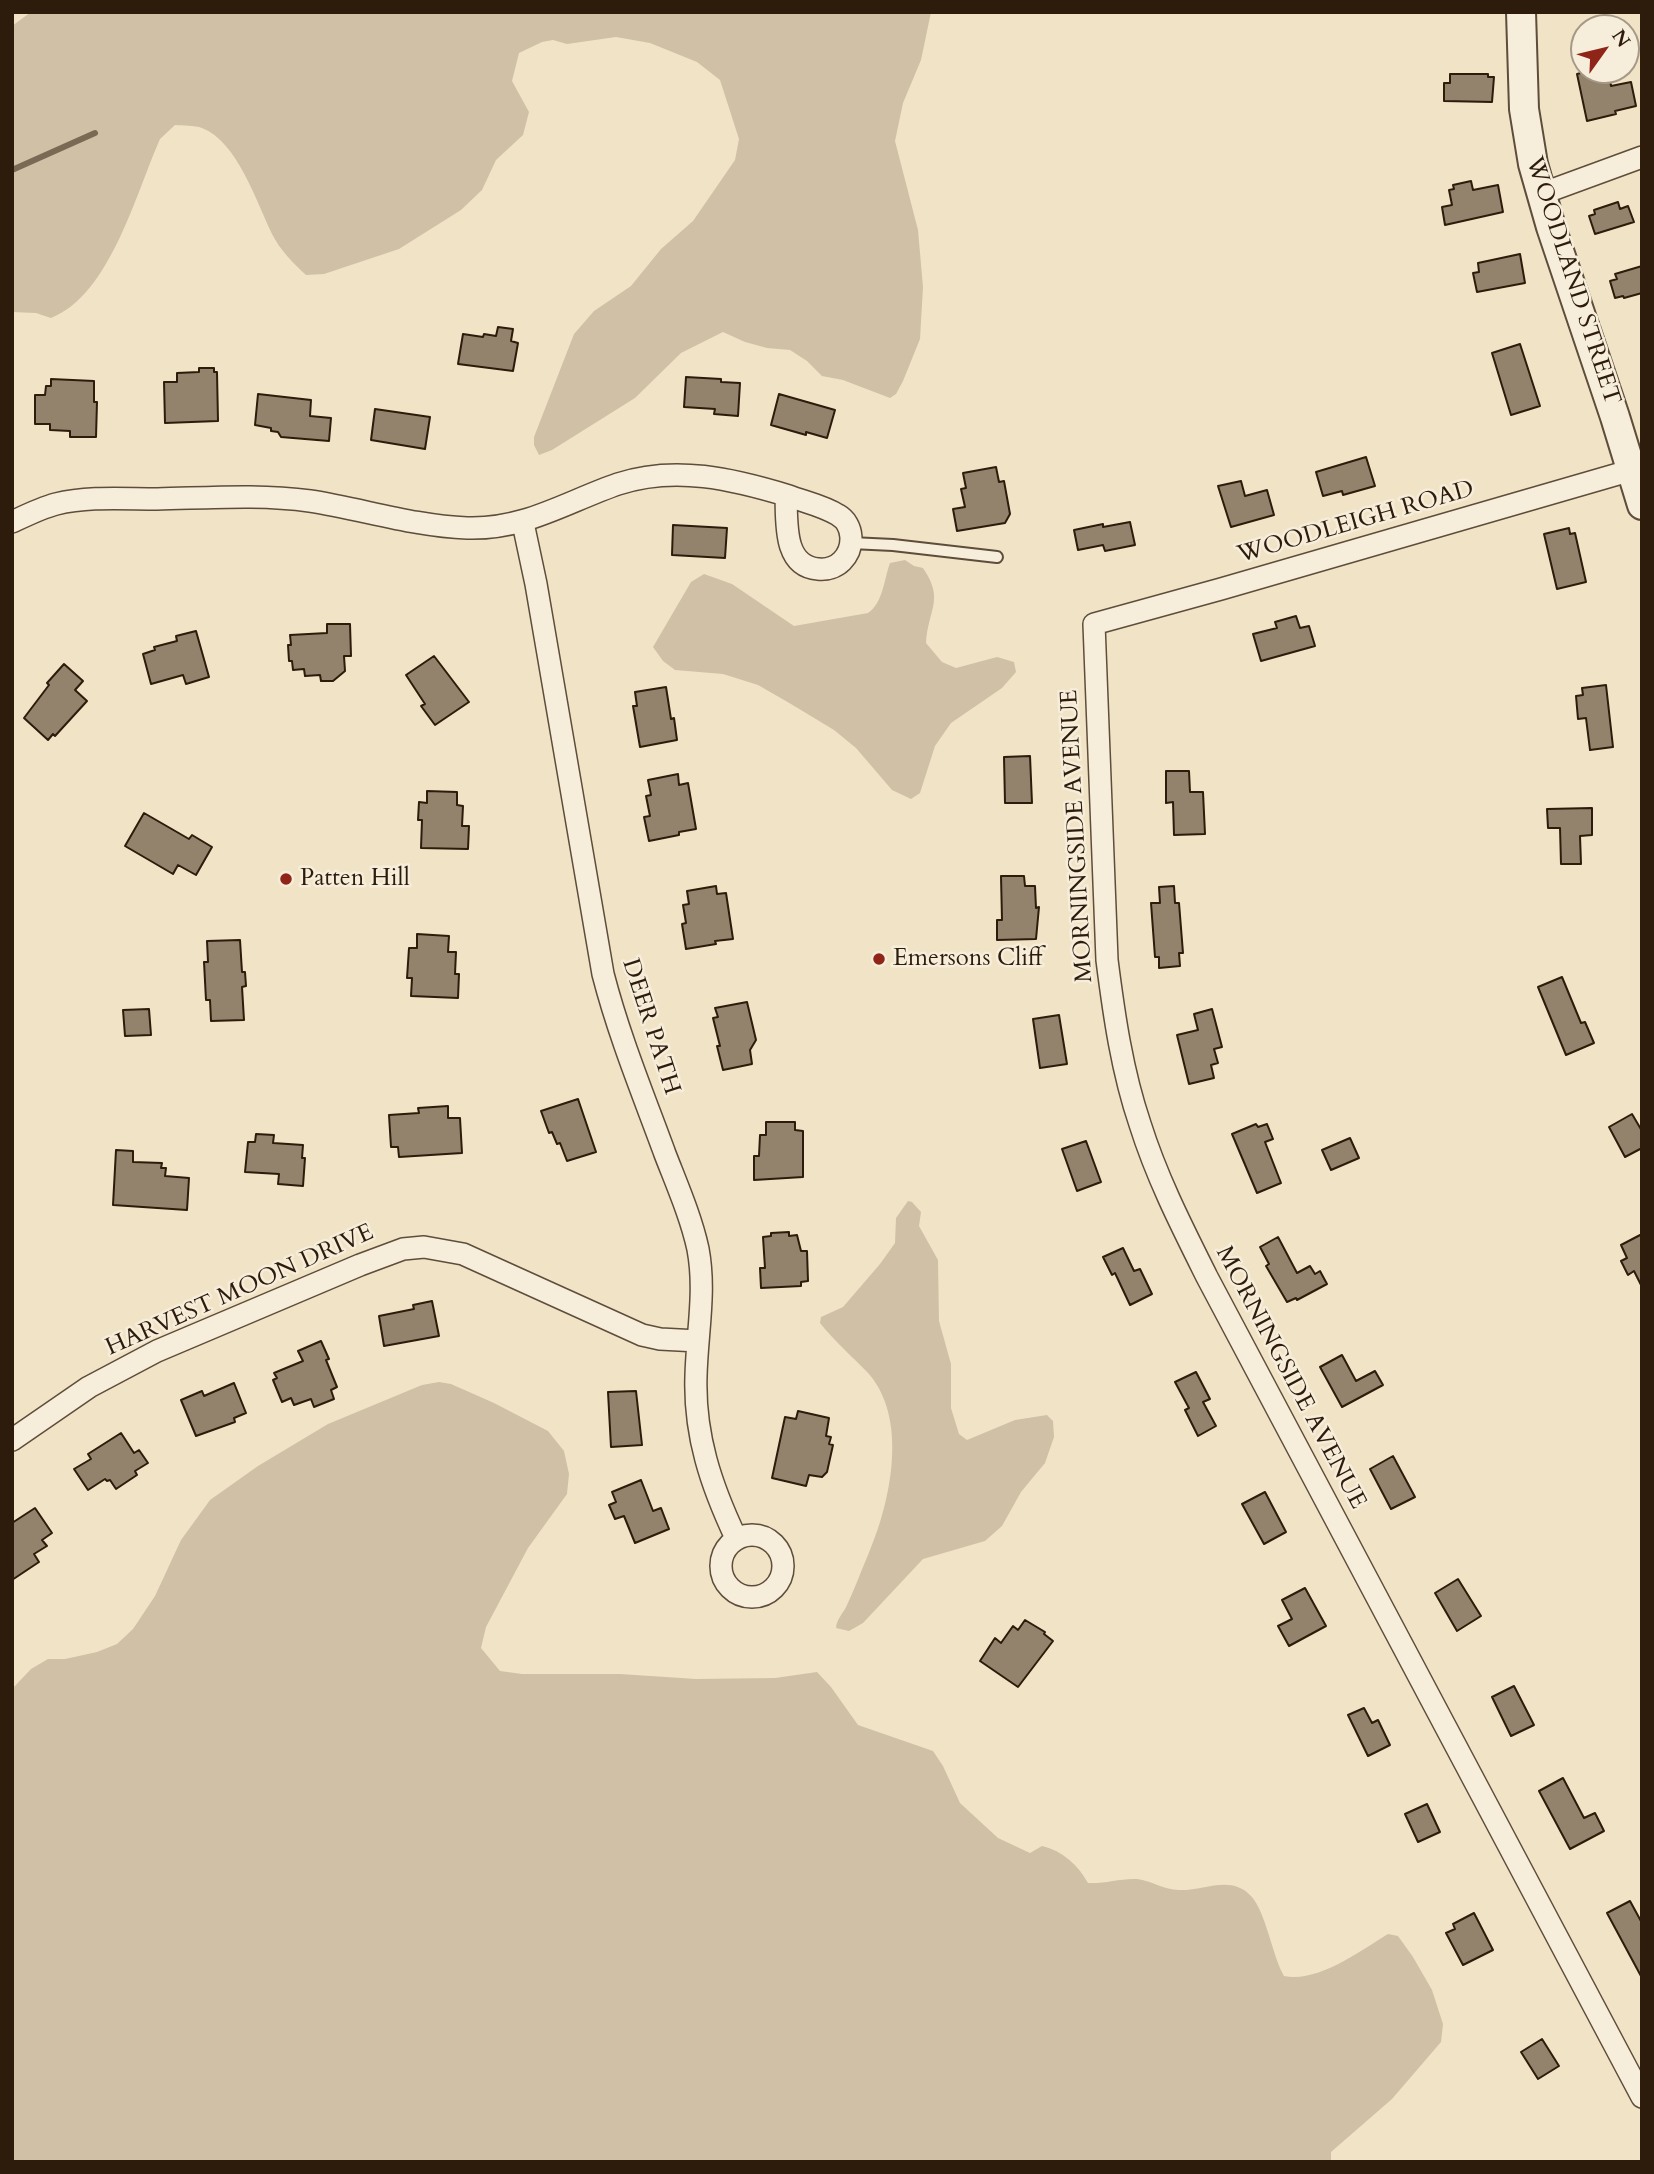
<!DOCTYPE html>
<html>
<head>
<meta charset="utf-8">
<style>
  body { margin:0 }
  #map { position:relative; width:1654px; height:2174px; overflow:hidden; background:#f1e3c6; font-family:Cardo,serif }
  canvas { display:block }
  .frame { position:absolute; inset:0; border:14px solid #2d1b0b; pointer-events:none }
  .north { position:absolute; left:1570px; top:14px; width:70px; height:70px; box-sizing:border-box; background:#f6edda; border:2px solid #a69987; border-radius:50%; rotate:56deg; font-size:19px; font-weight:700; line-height:28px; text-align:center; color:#2d1b0b }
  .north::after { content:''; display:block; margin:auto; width:24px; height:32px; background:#8f2418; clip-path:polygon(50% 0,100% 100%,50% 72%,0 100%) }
</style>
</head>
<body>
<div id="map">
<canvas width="1654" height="2174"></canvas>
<div class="frame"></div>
<div class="north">N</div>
</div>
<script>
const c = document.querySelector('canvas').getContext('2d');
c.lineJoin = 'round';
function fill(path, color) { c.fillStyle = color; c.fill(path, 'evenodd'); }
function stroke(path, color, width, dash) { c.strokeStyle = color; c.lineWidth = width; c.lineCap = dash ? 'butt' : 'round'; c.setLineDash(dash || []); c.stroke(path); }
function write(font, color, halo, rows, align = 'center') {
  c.font = font + ' Cardo,serif'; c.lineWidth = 5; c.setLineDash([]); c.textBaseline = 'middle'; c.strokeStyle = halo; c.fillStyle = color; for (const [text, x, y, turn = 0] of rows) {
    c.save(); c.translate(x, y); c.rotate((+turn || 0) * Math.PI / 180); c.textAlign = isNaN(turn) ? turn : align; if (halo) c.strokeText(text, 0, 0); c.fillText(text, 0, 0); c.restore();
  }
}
const green = new Path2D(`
  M31 12H931L921 60 903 103 895 141 918 230 923 287 920 339 903 381 896 394 890 398 843 380 822 376 807 361 790 350 767 348 745 342 723 332 681 353 635 398 552 450 539 455 534 445V437L574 334 594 311 631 286 661 249 693 221 735 160 739 139 720 80 697 62 650 43 616 37 567 44 553 40 542 42 519 53 512 81 529 112 523 135 496 160 482 190 461 210 399 249 324 274 306 275C293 263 280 250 272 234 257 203 237 141 202 128 194 125 183 126 175 125L160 139C136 193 110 295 51 318L36 313 12 312V26Z
  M905 560 914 566 923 568C945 600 928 609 926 643L942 662 956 668 997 657 1014 662 1016 672 1002 688 951 723 935 746 920 793 911 799 892 790 856 748 834 730 791 704 758 685 723 674 675 670 663 661 653 647 691 582 704 574 732 584 794 626 868 613C883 603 884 579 890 563Z
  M908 1201 912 1202 921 1212 919 1226 938 1260 939 1321 951 1364V1408L959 1434 967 1440 1015 1420 1047 1415 1053 1421 1054 1437 1045 1463 1021 1492 1002 1526 985 1541 923 1559 863 1623 849 1631 836 1628C837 1618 843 1614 847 1605 855 1588 861 1571 868 1555 890 1504 909 1421 869 1374 853 1357 835 1342 820 1323L821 1317 843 1307 880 1264 895 1243 896 1218Z
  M439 1382 451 1384 494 1403 548 1431 564 1451 569 1474 567 1494 528 1548 486 1627 481 1648 500 1671 522 1674H620L696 1679 775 1678 817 1672 831 1687 858 1725 933 1751 943 1766 960 1803 998 1838 1030 1853 1042 1846C1063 1851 1078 1865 1088 1883 1104 1884 1121 1878 1137 1879 1152 1881 1164 1890 1179 1890 1204 1891 1231 1874 1251 1896 1266 1912 1272 1955 1284 1976 1318 1983 1360 1951 1388 1934L1398 1936 1413 1957 1432 1990 1443 2024 1441 2042 1392 2099 1331 2152V2162H12V1689L31 1669 48 1659H65L97 1652 117 1644 133 1629 155 1596 181 1540 210 1500 258 1466 328 1424 422 1385Z`);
const stream = new Path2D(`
  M12 170 95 133`);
const building = new Path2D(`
  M1585 70H1608L1611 86 1631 82 1636 106 1615 111 1616 114 1587 121 1577 74 1585 72Z
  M1450 74H1488V77H1494L1492 102 1444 101V83H1450Z
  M1471 181 1473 190 1498 185 1503 212 1445 225 1442 207 1452 205 1449 190 1454 189 1453 185Z
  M1618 202 1620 209 1628 206 1634 222 1595 234 1589 216 1595 214 1594 210Z
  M1520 254 1525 283 1477 292 1473 273 1479 272 1478 263Z
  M1642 266V293L1624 298 1623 296 1615 298 1610 281 1617 279 1615 274Z
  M498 327 513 329 511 341 518 343 513 371 458 364 463 334 483 337 484 334 496 336Z
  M1520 344 1540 406 1511 415 1492 353Z
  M199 368H214V372H217L218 421 165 423 164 382H177V373L199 372Z
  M686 377 721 379V382L740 383 738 416 714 414 715 409 684 407Z
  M51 379 94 381V402H97L96 437H70V431L50 430V424H35V395H45L46 386H51Z
  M258 394 311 400 310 416 331 418 329 441 281 437 278 432 271 431V428L255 425Z
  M779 394 835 410 827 438 806 432V435L771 425Z
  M375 409 430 417 425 449 371 440Z
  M1366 457 1375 486 1343 495 1342 491 1323 496 1316 472Z
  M996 467 999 482 1004 481 1010 514 1005 523 957 531 953 509 965 507 961 489 966 488 963 473Z
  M1241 481 1245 496 1267 490 1274 515 1231 527 1218 486Z
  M1130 522 1135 545 1105 551 1103 545 1078 550 1074 530 1103 524V527Z
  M673 525 727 528 725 558 672 555Z
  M1569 528 1570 534 1575 533 1586 582 1557 589 1544 534Z
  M1296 616 1300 628 1309 626 1315 646 1261 661 1253 634 1277 628 1275 622Z
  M327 624H350L351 656H344L345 671 333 681H321L320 675 305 676 304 669 293 670 292 661H289L288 645H291L290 635 327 633Z
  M196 631 209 677 186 684 183 675 151 684 143 654 155 650 154 647 177 641 176 636Z
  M434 656 469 702 435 725 421 706 425 704 406 675Z
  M64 664 83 681 75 690 87 701 55 736 53 734 48 740 24 718 49 685 47 683Z
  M1606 685 1613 747 1590 750 1586 718 1578 719 1576 696 1583 695 1582 688Z
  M666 687 671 719 674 718 677 740 640 747 633 706H637L635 692Z
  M1030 756 1032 803H1005L1004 757Z
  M1166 771H1189L1190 792H1203L1205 834 1174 835 1173 802 1166 803Z
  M678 774 679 785 688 783 696 829 679 832V835L649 841 644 817 650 816 646 796 651 795 648 780Z
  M427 791 457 792V805L463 806 462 826H469L468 849 421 848 422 820H418L419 802 427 803Z
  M1592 808V835L1580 836 1581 864H1561L1560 828H1548L1547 809Z
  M144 813 189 839 192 835 212 847 196 875 178 865 173 874 125 846Z
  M1001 876H1024L1025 886H1035L1036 908 1039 907 1036 939 997 940V920H1002Z
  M716 886 717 894 726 893 733 939 715 941 716 944 686 949 682 924 686 923 683 905 689 904 687 891Z
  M1174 886 1175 903H1179L1183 953H1179L1180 966 1159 968V957H1155L1151 903H1160L1159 887Z
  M417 934 449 936 448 952H456L455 974H459L458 998 411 996 412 978H407L409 948H417Z
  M240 940 242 972H245L246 986 242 987 244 1020 211 1021 210 1000H206L204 962H208L207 941Z
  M1562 977 1581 1023 1585 1022 1594 1043 1566 1055 1538 987Z
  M747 1002 756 1040 750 1050 752 1064 723 1070 717 1046H720L713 1018 718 1017 715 1008Z
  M149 1009 151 1035 125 1036 123 1010Z
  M1212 1009 1222 1047 1214 1049 1218 1063 1211 1065 1214 1078 1189 1084 1177 1035 1198 1030 1194 1014Z
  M1059 1015 1067 1064 1040 1068 1033 1019Z
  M578 1099 596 1152 567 1161 560 1143 557 1144 552 1132 549 1133 541 1111Z
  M448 1106V1118H460L462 1153 399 1157 398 1147H391L389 1115 419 1113 418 1108Z
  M1632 1114 1642 1131V1148L1625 1157 1609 1127Z
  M766 1122H795V1130L803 1131V1177L754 1180V1156H759L760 1135H766Z
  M1256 1124 1258 1127 1267 1124 1273 1139 1265 1142 1281 1183 1257 1193 1232 1134Z
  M256 1134 274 1135 273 1143 303 1145 302 1158H305L303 1186 278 1184 279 1174 245 1172 248 1142H255Z
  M1350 1138 1359 1158 1331 1170 1322 1150Z
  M1086 1141 1101 1182 1077 1191 1062 1149Z
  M116 1150 133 1151V1162L162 1163 161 1168H166L165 1176 189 1178 187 1210 113 1205Z
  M789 1232V1236L797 1235 801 1251H807L808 1281 801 1282V1286L761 1288 760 1268H765L763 1237 771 1236V1233Z
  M1642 1234V1287L1634 1271 1628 1275 1621 1261 1627 1258 1621 1245Z
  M1278 1237 1297 1273 1310 1266 1315 1274 1320 1271 1327 1284 1297 1300 1296 1298 1287 1302 1266 1266 1269 1264 1260 1247Z
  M1123 1248 1134 1271 1140 1269 1152 1294 1130 1305 1115 1273 1112 1275 1103 1257Z
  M432 1301 439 1336 384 1346 379 1316 414 1309 413 1305Z
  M321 1341 329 1359 326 1360 337 1387 331 1390 334 1399 314 1407 311 1399 294 1405 291 1398 282 1402 273 1380 277 1378 274 1373 303 1361 298 1351Z
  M1342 1355 1356 1381 1375 1371 1383 1385 1342 1407 1320 1367Z
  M1196 1372 1210 1399 1203 1402 1216 1426 1198 1436 1185 1410 1189 1408 1175 1382Z
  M234 1383 246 1413 234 1418 235 1422 196 1436 181 1400 202 1391 204 1396Z
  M636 1391 642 1445 611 1447 608 1392Z
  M798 1411 829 1418 826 1436 831 1437 829 1444 833 1445 827 1472 822 1477 809 1475 806 1486 772 1478 785 1417 796 1419Z
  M121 1433 134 1453 139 1450 148 1463 135 1471 137 1475 116 1489 110 1480 107 1481 105 1479 88 1490 74 1469 91 1459 88 1454Z
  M1393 1456 1415 1497 1391 1509 1370 1469Z
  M641 1480 653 1511 661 1508 669 1529 635 1543 624 1516 615 1519 609 1505 616 1502 612 1492Z
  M1265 1492 1286 1532 1264 1544 1242 1504Z
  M35 1508 52 1533 42 1540 47 1546 34 1554 39 1562 12 1580V1523Z
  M1458 1579 1481 1616 1457 1631 1435 1593Z
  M1305 1588 1326 1626 1289 1646 1278 1626 1292 1619 1282 1600Z
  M1025 1620 1045 1632 1044 1634 1053 1641 1018 1687 980 1661 995 1638 1001 1643 1013 1626 1018 1630Z
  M1514 1686 1534 1725 1511 1736 1492 1697Z
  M1364 1708 1372 1723 1378 1720 1390 1745 1368 1756 1348 1715Z
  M1563 1778 1584 1818 1595 1813 1604 1831 1570 1849 1539 1791Z
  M1427 1804 1440 1832 1418 1842 1405 1814Z
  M1630 1901 1642 1923V1978L1607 1913Z
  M1474 1913 1493 1950 1463 1965 1446 1933 1455 1929 1453 1924Z
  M1542 2039 1559 2066 1538 2079 1521 2052Z`);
const service = new Path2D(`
  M851 543 893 545 997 557`);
const minor = new Path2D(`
  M1541 194 1642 157
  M1632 470 1221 589 1094 624 1107 960C1114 1015 1122 1071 1140 1124 1157 1178 1182 1227 1207 1277L1642 2097
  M12 522C27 515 41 508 56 504 88 496 124 499 157 499 208 498 260 494 310 501 362 509 414 526 467 528 524 530 566 502 618 484 675 465 733 479 789 496 805 502 824 506 838 515 854 524 855 548 842 561 836 567 827 570 818 569 783 566 787 522 786 496
  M523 523 536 584 603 974C619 1036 643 1094 665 1154 677 1185 691 1217 698 1249 706 1292 697 1333 696 1376 694 1435 711 1485 736 1538
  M12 1440 89 1387 157 1351 360 1265 403 1249 424 1247 463 1254 642 1335 660 1339 698 1341
  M721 1566a31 31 0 1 1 62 0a31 31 0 1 1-62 0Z`);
const tertiary = new Path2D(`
  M1521 12 1524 109 1533 164 1551 227 1615 417 1642 505`);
const markers = [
  [286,879,7,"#8f2418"],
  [879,959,7,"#8f2418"]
];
const streetNames = [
  ["WOODLAND STREET",1572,281,72],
  ["WOODLEIGH ROAD",1356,523,-16],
  ["MORNINGSIDE AVENUE",1078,836,-93],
  ["DEER PATH",650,1027,72],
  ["HARVEST MOON DRIVE",240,1291,-24],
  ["MORNINGSIDE AVENUE",1290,1378,62]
];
const poiNames = [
  ["Patten Hill",300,879],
  ["Emersons Cliff",893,959]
];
fill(green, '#d0c1a6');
stroke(stream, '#7a6a55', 6);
fill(building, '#93836c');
stroke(building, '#2d1b0b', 2);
stroke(service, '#5e4d3a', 14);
stroke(minor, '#5e4d3a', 24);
stroke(tertiary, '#5e4d3a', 32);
stroke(service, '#f6edda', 10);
stroke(minor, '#f6edda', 21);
stroke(tertiary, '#f6edda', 28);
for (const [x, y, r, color] of markers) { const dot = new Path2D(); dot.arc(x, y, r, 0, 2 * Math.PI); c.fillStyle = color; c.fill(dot); stroke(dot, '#f6edda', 2.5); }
write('24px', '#2d1b0b', '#f6edda', streetNames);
write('24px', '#2d1b0b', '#f6edda', poiNames, 'left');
</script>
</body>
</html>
